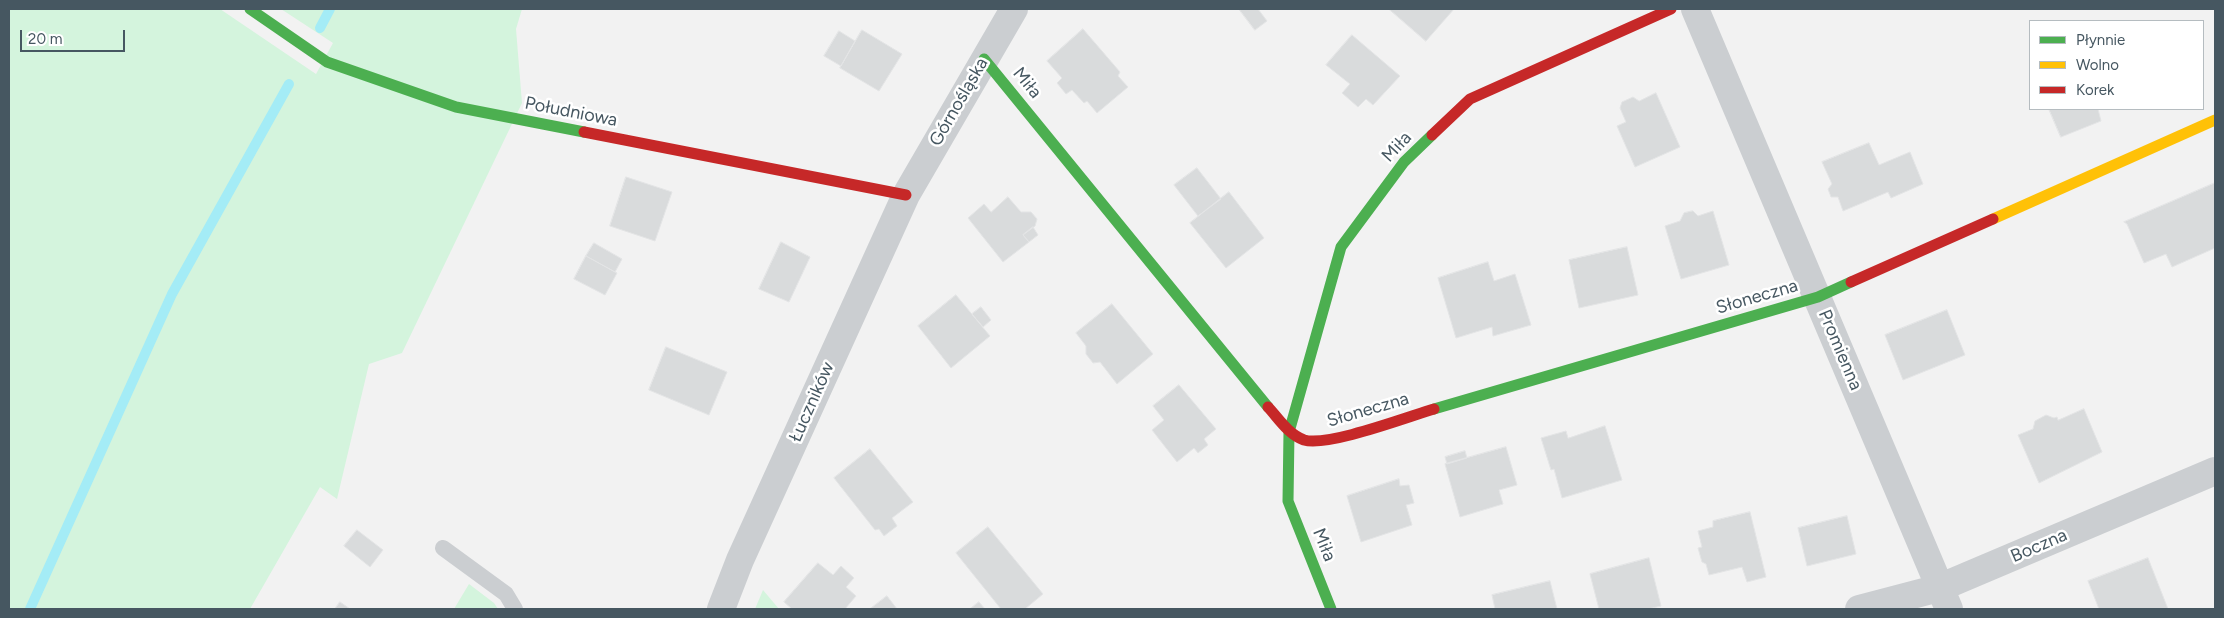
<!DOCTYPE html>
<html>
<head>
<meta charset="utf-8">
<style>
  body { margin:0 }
  #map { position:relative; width:2224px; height:618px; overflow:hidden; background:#f2f2f2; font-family:Figtree,sans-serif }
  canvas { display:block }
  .frame { position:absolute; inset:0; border:10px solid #465761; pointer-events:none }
  .legend { position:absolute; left:2029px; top:20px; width:175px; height:90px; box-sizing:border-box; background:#fff; border:1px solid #b5bcc0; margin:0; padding:6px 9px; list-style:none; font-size:15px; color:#465761 }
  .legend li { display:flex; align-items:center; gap:10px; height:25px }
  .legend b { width:25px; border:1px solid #b5bcc0 }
  .scale { position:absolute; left:20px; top:30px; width:105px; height:22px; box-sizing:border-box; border:2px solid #465761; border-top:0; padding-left:6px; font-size:15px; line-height:18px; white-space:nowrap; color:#465761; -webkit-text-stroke:4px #fff; paint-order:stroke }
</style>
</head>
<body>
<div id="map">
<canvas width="2224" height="618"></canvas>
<div class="frame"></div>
<ul class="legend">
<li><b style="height:6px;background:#4caf50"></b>Płynnie</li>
<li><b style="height:6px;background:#ffc107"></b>Wolno</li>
<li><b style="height:6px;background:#c62828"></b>Korek</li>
</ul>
<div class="scale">20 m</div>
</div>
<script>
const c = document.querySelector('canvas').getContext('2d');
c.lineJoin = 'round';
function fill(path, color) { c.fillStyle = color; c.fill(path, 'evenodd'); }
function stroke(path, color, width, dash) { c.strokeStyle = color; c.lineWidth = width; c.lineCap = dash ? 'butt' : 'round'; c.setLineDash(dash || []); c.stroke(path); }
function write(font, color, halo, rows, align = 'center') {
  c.font = font + ' Figtree,sans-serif'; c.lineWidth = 5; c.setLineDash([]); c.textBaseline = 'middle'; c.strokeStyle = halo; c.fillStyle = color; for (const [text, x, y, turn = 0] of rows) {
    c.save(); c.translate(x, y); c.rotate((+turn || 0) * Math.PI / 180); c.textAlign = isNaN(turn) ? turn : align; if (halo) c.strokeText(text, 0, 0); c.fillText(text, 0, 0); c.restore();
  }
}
const green = new Path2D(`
  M9 9H220L316 74 333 43 281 9H522L516 29 522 103 402 353 369 364 337 499 320 487 250 609H9Z
  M469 584 494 603 498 609H454Z
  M763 590 779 609H755Z`);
const stream = new Path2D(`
  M320 28 330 9
  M30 609 172 294 289 84`);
const building = new Path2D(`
  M1239 9H1258L1267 21 1255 30Z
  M1389 9H1454L1426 41Z
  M1083 29 1120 72 1118 76 1128 87 1097 113 1087 101 1084 103 1072 90 1066 94 1057 83 1062 78 1047 61Z
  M862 30 902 54 879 91 840 68Z
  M839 31 855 41 841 66 824 56Z
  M1352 35 1400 76 1373 105 1366 99 1358 107 1342 93 1350 84 1326 65Z
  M1656 93 1680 147 1635 167 1617 126 1626 122 1620 108 1622 102 1633 97 1639 101Z
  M2049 109H2098L2101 121 2061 137Z
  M1869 143 1879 165 1910 152 1923 184 1891 198 1888 192 1843 211 1838 197H1831L1828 189 1832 184 1822 162Z
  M1197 168 1221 199 1198 216 1174 185Z
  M626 177 672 192 655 241 610 226Z
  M2215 183V248L2172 267 2166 254 2144 263 2127 224 2124 222Z
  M1229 192 1264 238 1226 268 1190 223Z
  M1008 197 1021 212H1031L1037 219 1035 226 1023 235 1029 242 1003 262 968 218 984 204 991 212Z
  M1693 211 1698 216 1713 211 1729 265 1681 279 1665 226 1680 221 1684 213Z
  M1033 227 1038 235 1029 242 1023 235Z
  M781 242 810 257 789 302 759 289Z
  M594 243 622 259 615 272 586 256Z
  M1627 247 1638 295 1579 308 1569 260Z
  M586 256 617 273 605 295 574 279Z
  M1488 262 1494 281 1515 274 1531 325 1493 336 1492 327 1456 338 1438 278Z
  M956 295 990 336 951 368 918 326Z
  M1112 304 1153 354 1117 384 1100 362 1093 363 1086 354V346L1076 333Z
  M981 307 991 320 983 327 972 314Z
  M1947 310 1965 355 1903 380 1885 335Z
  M666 347 727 372 709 415 649 390Z
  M1179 385 1216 429 1204 439 1208 445 1198 453 1194 448 1177 462 1152 430 1164 420 1153 406Z
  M2084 409 2102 452 2039 483 2018 435 2033 429 2035 421 2046 415 2054 418 2057 417 2058 420Z
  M1605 426 1622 480 1562 498 1554 469 1551 470 1541 438 1566 431 1568 438Z
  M1506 447 1517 485 1499 490 1503 504 1460 517 1445 464Z
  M870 449 913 502 892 518 897 526 884 536 879 529 875 530 834 478Z
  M1465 451 1467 458 1447 464 1445 457Z
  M1399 479 1400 486 1409 485 1414 503 1406 505 1412 525 1361 542 1347 496Z
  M1750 512 1766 577 1747 582 1742 567 1709 575 1706 564 1702 562 1698 548 1702 547 1698 531 1713 527V521Z
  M1847 516 1856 554 1807 566 1798 528Z
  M988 527 1043 594 1025 609H1001L956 553Z
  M357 530 383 550 370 567 344 546Z
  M1649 558 1661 606 1648 609H1599L1590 574Z
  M2148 558 2168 609H2099L2088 581Z
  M818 563 833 575 841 566 854 578 846 587 856 596 845 609H792L784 602Z
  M1550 581 1557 609H1495L1492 595Z
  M887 596 897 609H870Z
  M340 602 350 609H335Z
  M979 602 985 609H970Z`);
const lane = new Path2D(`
  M443 548 506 594 515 609`);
const street = new Path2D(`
  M1695 9 1949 609
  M721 609 740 560 906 195 1014 9
  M1859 609 1939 588 2215 471`);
const fast = new Path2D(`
  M250 9 327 62 456 107 584 132
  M984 59 1268 407
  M1434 409 1818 297 1851 282
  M1331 609 1288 501 1289 432 1341 247 1404 162 1432 135`);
const slow = new Path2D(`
  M1993 219 2215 120`);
const jam = new Path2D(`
  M584 132 906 195
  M1432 135 1470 99 1671 9
  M1851 282 1993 219
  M1268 407C1279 419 1288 434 1304 440 1328 447 1407 417 1434 409`);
const streetNames = [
  ["Miła",1027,83,51],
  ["Górnośląska",959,102,-60],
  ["Południowa",571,112,11],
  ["Miła",1397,147,-47],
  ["Słoneczna",1757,297,-16],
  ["Promienna",1840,350,67],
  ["Łuczników",812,402,-66],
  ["Słoneczna",1368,410,-16],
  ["Miła",1324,545,68],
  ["Boczna",2039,546,-23]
];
fill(green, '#d4f4dd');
stroke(stream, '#a4ecf6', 10);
fill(building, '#d9dbdc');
stroke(building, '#e3e4e5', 1);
stroke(lane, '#cbced1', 16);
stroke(street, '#cbced1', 28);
stroke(fast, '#4caf50', 11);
stroke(slow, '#ffc107', 11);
stroke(jam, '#c62828', 11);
write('18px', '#465761', '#fff', streetNames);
</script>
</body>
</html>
